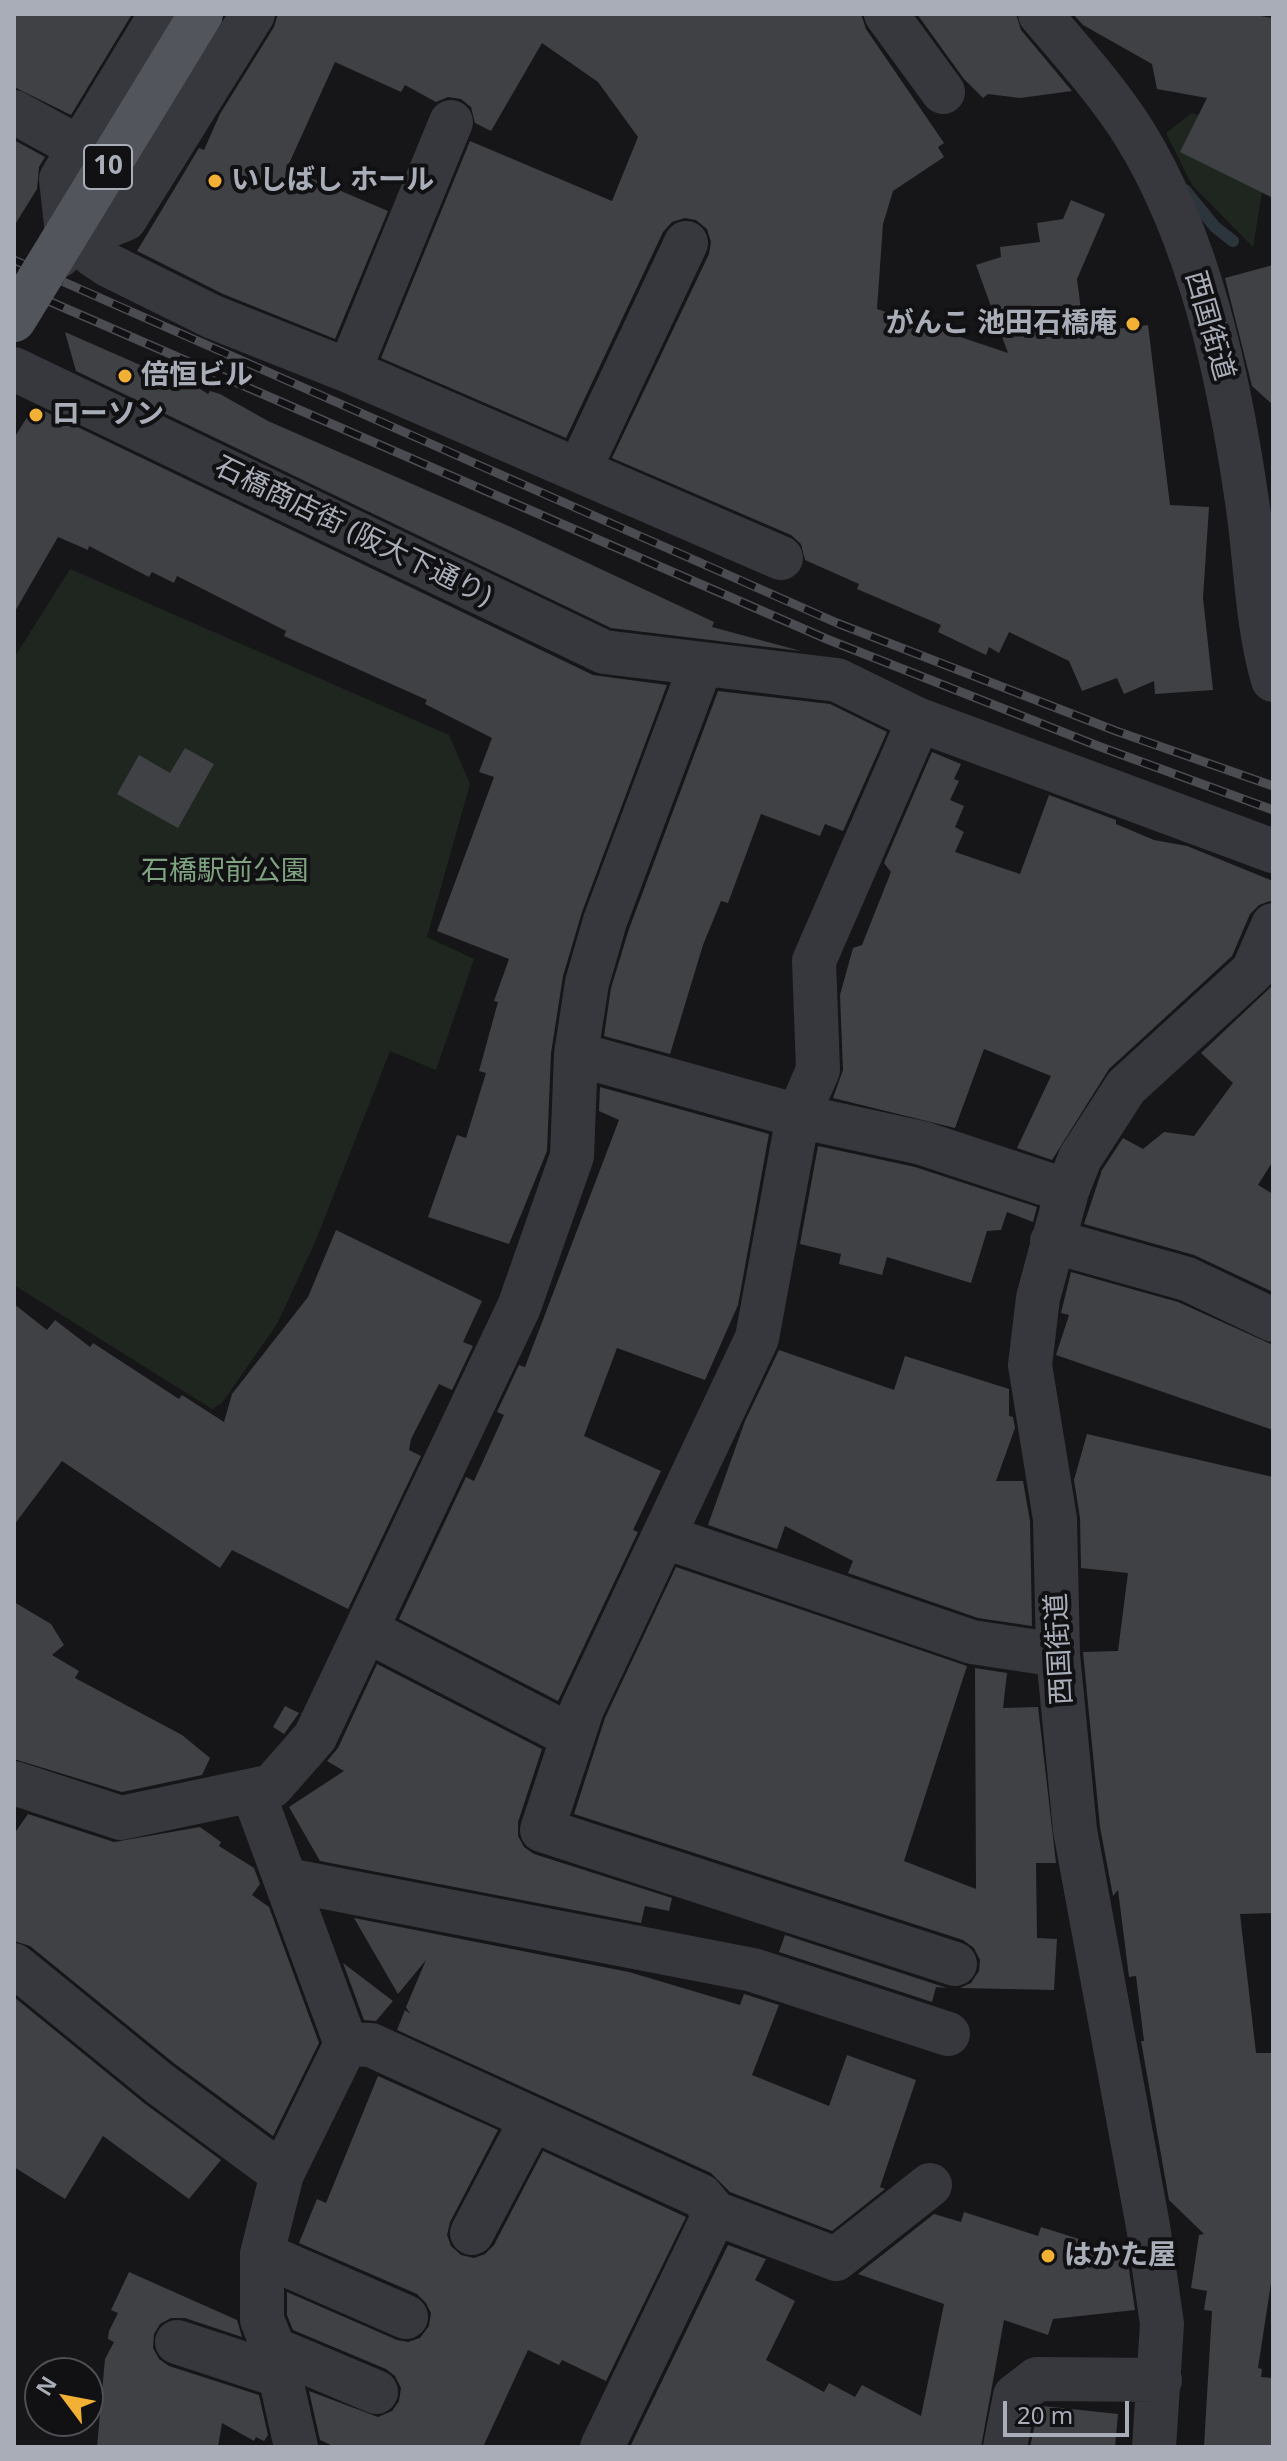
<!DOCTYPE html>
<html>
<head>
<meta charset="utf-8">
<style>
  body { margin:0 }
  #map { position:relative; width:1287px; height:2461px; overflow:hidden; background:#161618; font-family:"Noto Sans",sans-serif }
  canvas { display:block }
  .frame { position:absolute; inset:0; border:16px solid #a8adb8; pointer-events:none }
  .north { position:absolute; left:24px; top:2357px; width:80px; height:80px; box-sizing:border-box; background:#111113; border:2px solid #4d4f55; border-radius:50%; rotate:302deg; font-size:22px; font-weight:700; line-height:32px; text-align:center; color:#a8adb8 }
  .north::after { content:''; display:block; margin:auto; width:28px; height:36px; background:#f2b134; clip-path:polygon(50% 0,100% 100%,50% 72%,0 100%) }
  .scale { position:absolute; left:1003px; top:2401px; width:126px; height:36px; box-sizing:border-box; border:4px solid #a8adb8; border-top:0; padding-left:10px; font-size:24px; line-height:28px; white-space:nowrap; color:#a8adb8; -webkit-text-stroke:6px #111113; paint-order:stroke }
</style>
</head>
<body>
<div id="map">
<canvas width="1287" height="2461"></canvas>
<div class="frame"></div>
<div class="north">N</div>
<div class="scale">20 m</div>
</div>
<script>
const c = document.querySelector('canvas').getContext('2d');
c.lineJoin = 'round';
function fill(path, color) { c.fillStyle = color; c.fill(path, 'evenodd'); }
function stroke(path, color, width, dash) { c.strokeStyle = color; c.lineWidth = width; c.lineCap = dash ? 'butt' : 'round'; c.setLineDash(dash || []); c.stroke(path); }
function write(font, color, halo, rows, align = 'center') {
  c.font = font + ' "Noto Sans","Noto Sans JP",sans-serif'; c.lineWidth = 8; c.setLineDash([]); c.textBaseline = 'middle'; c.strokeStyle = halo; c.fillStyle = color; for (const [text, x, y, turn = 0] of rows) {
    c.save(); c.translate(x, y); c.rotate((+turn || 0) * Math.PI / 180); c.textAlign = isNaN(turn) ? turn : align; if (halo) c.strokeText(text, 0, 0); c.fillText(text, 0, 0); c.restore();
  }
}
const green = new Path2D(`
  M1192 113 1258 136 1263 187 1253 247 1192 185 1166 133Z
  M70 569 449 735 470 784 427 937 474 959 436 1070 390 1051 316 1240 277 1324 222 1403 212 1409 14 1285V658Z`);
const stream = new Path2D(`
  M1185 190 1215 227 1233 241`);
const building = new Path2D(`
  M14 14H132L71 115 14 87Z
  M278 14H861L866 29 944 143 938 147 944 157 893 191 883 224 877 309 1008 353 976 265 1001 257 1000 247 1040 242 1037 223 1063 219 1071 200 1105 214 1077 279 1084 333 1148 325 1170 505 1209 507 1203 598 1213 690 1155 694 1154 681 1124 694 1117 678 1082 691 1069 661 1009 632 999 653 989 647 986 655 938 632 941 625 857 589 859 584 805 560 801 544 791 535 612 458 709 254 711 242 707 229 696 220 685 218 672 222 663 232 566 438 381 358 470 141 612 201 638 137 598 82 542 43 491 131 475 123 471 107 461 99 448 97 436 102 405 85 401 92 335 62 287 168 388 211 335 339 223 294 137 251 199 148 204 150 220 114 274 27Z
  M917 14H1016L1021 30 1072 91 1020 98 988 94 983 98 964 79Z
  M1073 14H1248L1273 18V198L1180 152 1207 98 1157 89 1152 64 1083 25Z
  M14 140 45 157 39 167 37 189 14 226Z
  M1273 265V405L1252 386 1225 278Z
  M65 332 188 386 189 382 208 394 210 391 220 394 268 421 513 528 714 622 712 627 801 651 611 628 76 371Z
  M38 408 593 675 667 685 582 912 563 976 551 1053 547 1151 509 1244 428 1217 457 1135 466 1138 486 1073 479 1071 498 1002 494 1001 509 959 437 931 494 777 479 772 492 738 425 704 427 700 284 636 286 631 177 576 174 583 152 572 149 577 89 546 88 550 58 537 14 613V438L31 411Z
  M718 691 830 704 887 732 843 831 825 824 820 836 761 814 728 903 721 901 703 945 670 1054 604 1036 611 988 629 929Z
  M185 748 214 764 178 828 117 794 139 755 170 773Z
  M932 752 961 764 954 779 959 781 950 800 964 806 955 827 964 832 955 852 1020 874 1049 795 1116 820V824L1154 840 1187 846 1273 881V900L1259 905 1250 914 1232 956 1109 1069 1052 1160 1017 1148 1051 1076 984 1049 955 1128 833 1098 843 1070 840 995 853 948 862 945 891 872 884 863Z
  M1273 985V1161L1258 1185 1273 1194V1292L1194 1255 1084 1224 1102 1170 1123 1138 1143 1149 1164 1132 1194 1136 1233 1083 1201 1053Z
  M600 1087 769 1134 738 1305 705 1380 617 1348 584 1436 661 1471 633 1530 638 1532 558 1701 399 1619 466 1477 474 1481 504 1415 497 1412 519 1365 525 1367 619 1120 599 1111Z
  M818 1146 915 1167 1037 1207 1033 1222 1007 1212 1001 1230 987 1231 971 1283 887 1257 882 1275 839 1264 841 1254 800 1244Z
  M336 1230 482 1301 463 1342 473 1346 452 1390 439 1384 411 1439 409 1450 421 1456 348 1609 232 1550 220 1568 62 1461 14 1525V1304L47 1330 55 1320 90 1347 93 1343 179 1399 182 1395 224 1422 232 1394 308 1297Z
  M1071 1272 1178 1302 1273 1345V1430L1056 1355 1069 1315 1061 1313Z
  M779 1350 894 1390 905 1356 1009 1389V1416L1013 1417 1015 1428 996 1481H1023L1030 1521 1032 1626 978 1618 848 1573 853 1561 785 1526 777 1549 708 1525 745 1421Z
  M1087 1434 1273 1477V1913L1240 1914 1256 2053H1273V2270L1258 2368 1262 2369 1261 2377 1272 2378 1273 2447H1204L1212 2311 1204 2310 1207 2291 1191 2288 1199 2235 1204 2234 1169 2200 1141 2041H1144L1136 1976 1129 1977 1118 1890 1113 1896 1100 1827 1083 1652 1118 1651 1128 1573 1081 1568 1080 1518 1074 1480Z
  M676 1567 967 1666 904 1861 976 1889 975 1668 1007 1673 1003 1708 1038 1707 1056 1863H1036L1037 1938 1057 1939 1054 1990 960 1988 971 1983 979 1971 980 1960 974 1948 963 1940 574 1814 605 1718Z
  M14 1602 51 1624 64 1645 52 1655 79 1671 75 1678 182 1735 210 1758 202 1775 122 1792 14 1759Z
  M377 1664 542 1749 518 1822V1836L524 1847 534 1854 672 1898 669 1911 645 1906 641 1923 320 1861 289 1807 344 1771 327 1761 338 1748Z
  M285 1706 299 1713 284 1734 273 1727Z
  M28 1814 114 1842 200 1827 221 1842 219 1846 254 1868 260 1884 252 1895 269 1907 319 2043 273 2136 175 2064 30 1946 14 1941V1834Z
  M354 1918 629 1972 740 2005 744 1994 779 2005 752 2075 829 2106 847 2055 916 2080 880 2187 885 2189 832 2231 730 2192 711 2173 397 2030 405 2010 410 2014 406 2007 426 1960 398 1994Z
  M785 1935 947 1988H948L936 1987 932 2002 779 1952Z
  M343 1963 393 2001 376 2021 364 2020Z
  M14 1997 144 2103 221 2160 189 2199 103 2136 65 2199 14 2167Z
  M378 2076 498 2130 450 2222 447 2235 451 2246 461 2255 474 2258 485 2254 494 2245 543 2151 686 2217 606 2381 562 2360 559 2365 528 2350 483 2447H335L320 2440 309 2391 378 2417 392 2411 399 2401 401 2388 395 2376 386 2369 293 2330 287 2315V2292L397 2340 408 2342 420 2338 429 2326 431 2313 426 2303 417 2294 299 2243 317 2199 326 2203Z
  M964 2212 1038 2236 1041 2227 1101 2246 1125 2243 1135 2310 1053 2319 1048 2335 1004 2320 981 2447H630L728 2245 766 2259 755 2280 795 2301 766 2360 824 2392 829 2383 855 2397 862 2385 921 2416 944 2304 858 2274 934 2214 961 2222Z
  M129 2272 237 2320 242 2337 185 2318H171L160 2324 154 2334 153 2348 159 2359 169 2366 259 2395 268 2435 264 2441 256 2437 254 2441 222 2423 218 2447H97L105 2359 114 2342 108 2339 109 2331 118 2313 111 2310Z
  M1043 2406 1118 2414 1115 2447H1030L1038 2410Z`);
const minor = new Path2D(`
  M886 14 943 92
  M1040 14C1072 52 1107 90 1134 133 1200 239 1229 378 1247 501 1256 560 1256 622 1273 680
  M14 112 80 148
  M82 236 93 255 108 265 213 317 349 371 781 558
  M68 242 125 219 253 14
  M59 256 68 242 61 179 161 14
  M14 369 604 652 837 680 919 720 1273 851
  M349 371 451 122
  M579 470 686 243
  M919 720 814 961 818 1070 798 1116 757 1338 582 1709 542 1830 955 1964
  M576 1054 798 1116 922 1143 1067 1191
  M1052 1241 1187 1279 1273 1320
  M665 1537 972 1642 1058 1655
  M368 1631 573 1737
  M14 1783 121 1818 272 1786 315 1737 519 1307 572 1156 576 1054 587 983 605 921 701 665
  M253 1792 346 2044 282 2174 262 2254V2320L274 2349 296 2447
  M288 1880 753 1970 948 2034
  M14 1965 160 2084 282 2174
  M346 2044 371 2045 701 2196 715 2213 836 2259 930 2185
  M472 2233 532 2119
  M262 2254 406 2317
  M177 2342 281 2376
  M274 2349 376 2392
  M602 2447 715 2213
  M1005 2447 1015 2396 1037 2379 1160 2380
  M1154 2447 1162 2324 1148 2226 1075 1830 1058 1655 1055 1519 1030 1365 1038 1298 1067 1191 1080 1158 1126 1087 1253 971 1273 925`);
const rail = new Path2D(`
  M14 260 837 623 1116 731 1273 786
  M14 286 829 640 1098 746 1273 810`);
const majorBridge = new Path2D(`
  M14 320 201 14`);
const markers = [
  [215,181,8,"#f2b134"],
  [1133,324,8,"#f2b134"],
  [125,376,8,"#f2b134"],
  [36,415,8,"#f2b134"],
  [1048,2256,8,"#f2b134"]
];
const shields = [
  [108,167,48]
];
const shieldNames = [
  ["10",108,167]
];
const poiNames = [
  ["いしばし ホール",231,181],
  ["がんこ 池田石橋庵",1117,324,"right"],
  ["倍恒ビル",141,376],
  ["ローソン",52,415],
  ["はかた屋",1064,2256]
];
const streetNames = [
  ["西国街道",1209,326,74],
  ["石橋商店街 (阪大下通り)",353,532,26],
  ["西国街道",1060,1649,-93]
];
const parkNames = [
  ["石橋駅前公園",225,872]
];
fill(green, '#1e261f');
stroke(stream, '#2c353c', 12);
fill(building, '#404145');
stroke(minor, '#37383d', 44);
stroke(rail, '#4a4c52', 9);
stroke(rail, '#111113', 6, [18]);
stroke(majorBridge, '#53555c', 44);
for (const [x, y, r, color] of markers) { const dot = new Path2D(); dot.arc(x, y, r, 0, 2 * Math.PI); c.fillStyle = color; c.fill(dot); stroke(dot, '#111113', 3); }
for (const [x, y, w] of shields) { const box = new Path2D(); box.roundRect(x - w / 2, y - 22, w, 44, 6); c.fillStyle = '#111113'; c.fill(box); stroke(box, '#a8adb8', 2); }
write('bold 26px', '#a8adb8', null, shieldNames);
write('bold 28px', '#a8adb8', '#111113', poiNames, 'left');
write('28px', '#a8adb8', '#111113', streetNames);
write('28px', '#7fa381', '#111113', parkNames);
</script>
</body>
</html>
